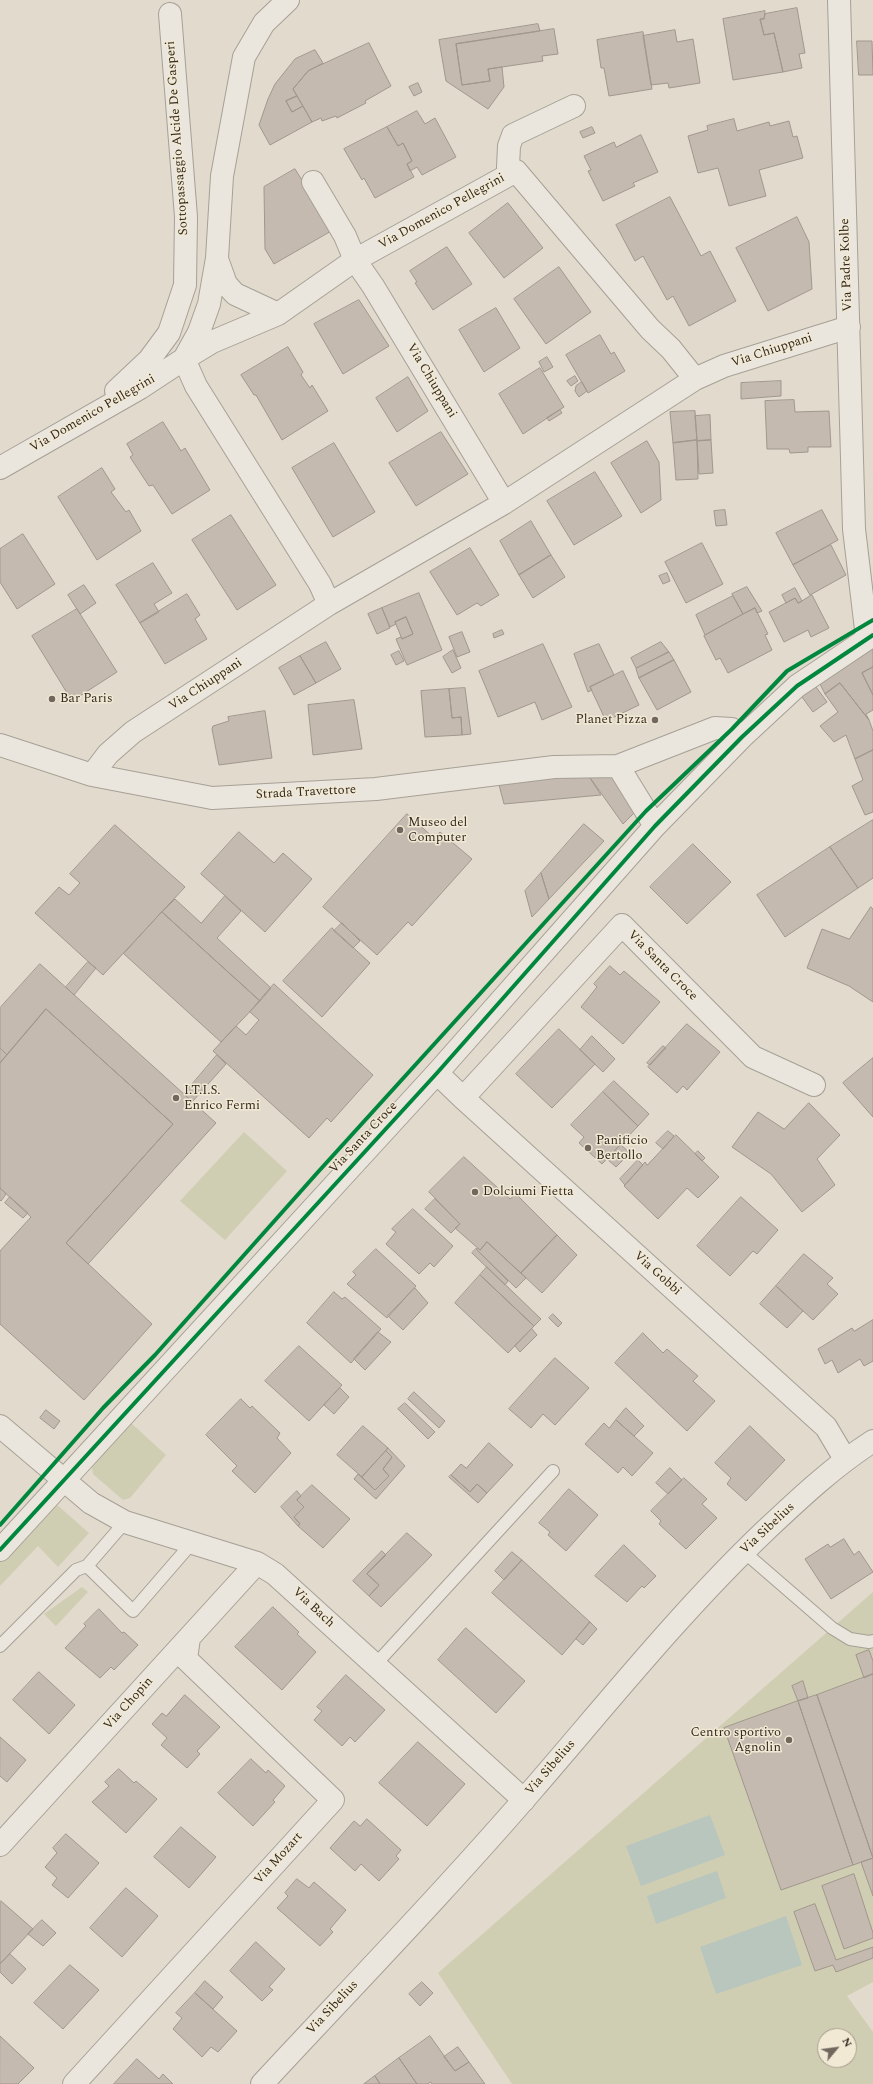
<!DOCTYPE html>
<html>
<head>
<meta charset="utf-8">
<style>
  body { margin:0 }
  #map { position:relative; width:873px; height:2084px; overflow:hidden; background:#e1dacd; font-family:Spectral,serif }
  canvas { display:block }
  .north { position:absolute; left:817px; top:2028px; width:40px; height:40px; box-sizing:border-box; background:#f1e9d4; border:1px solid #a59c8c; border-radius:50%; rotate:61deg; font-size:11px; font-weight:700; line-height:16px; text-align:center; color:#342920 }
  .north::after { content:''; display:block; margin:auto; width:14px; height:18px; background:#71675d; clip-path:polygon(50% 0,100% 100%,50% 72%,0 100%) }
</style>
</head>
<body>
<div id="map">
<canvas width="873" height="2084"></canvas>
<div class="north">N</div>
</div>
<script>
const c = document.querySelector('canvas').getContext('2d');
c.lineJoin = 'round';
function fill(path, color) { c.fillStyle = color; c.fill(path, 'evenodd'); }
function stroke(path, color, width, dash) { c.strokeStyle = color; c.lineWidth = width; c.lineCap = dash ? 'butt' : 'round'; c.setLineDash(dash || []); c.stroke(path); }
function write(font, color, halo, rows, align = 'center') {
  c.font = font + ' Spectral,serif'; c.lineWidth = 3; c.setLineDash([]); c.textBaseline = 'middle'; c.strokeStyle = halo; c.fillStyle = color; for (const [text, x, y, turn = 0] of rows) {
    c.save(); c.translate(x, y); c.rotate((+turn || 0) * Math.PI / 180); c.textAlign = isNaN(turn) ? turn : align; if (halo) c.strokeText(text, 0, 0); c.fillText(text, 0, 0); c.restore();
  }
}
const green = new Path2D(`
  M244 1132 287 1171 225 1240 180 1201Z
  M130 1422 166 1455 130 1498 123 1500 93 1474 92 1467Z
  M56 1504 89 1533 58 1567 38 1546 0 1586V1562Z
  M82 1587 88 1592 56 1626 44 1614Z
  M873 1592V1982L847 1996 873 2032V2084H512L438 1973ZM825 2036H849V2060H825Z`);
const water = new Path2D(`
  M710 1815 725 1855 641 1886 626 1846Z
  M717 1871 726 1898 656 1924 647 1896Z
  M786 1916 802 1965 716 1994 700 1947Z`);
const building = new Path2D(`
  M797 8 805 53 799 54 802 68 783 72 774 33 764 35 760 19H764L765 14Z
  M765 11 764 19H760L764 35 774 33 783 72 733 80 723 19Z
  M538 24 540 31 456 44 462 85 490 81 488 69 502 67 504 87 488 109 446 81 439 40Z
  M554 29 558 54 542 56 543 61 488 69 490 81 462 85 456 44Z
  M675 30 677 42 693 39 700 83 669 88 668 83 651 85 643 36Z
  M643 32 652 89 609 96 604 68H601L597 40Z
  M857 41H872L873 75H859Z
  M369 43 391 86 365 101 366 103 337 118 336 116 322 121 321 118 312 122 293 89 308 71Z
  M315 50 323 63 308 71 293 89 297 96 286 101 292 112 303 106 312 122 270 145 259 125 268 99 275 84 295 59Z
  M418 83 422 92 414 96 409 87Z
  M297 96 303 106 292 112 286 101Z
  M417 111 425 124 435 118 456 157 422 175 417 167 410 171 407 164 412 161 403 143 398 146 387 127Z
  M734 119 737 131 769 122 770 126 789 121 793 137 797 136 803 158 759 170 766 196 729 206 718 168 698 173 688 136 708 130 707 126Z
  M387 127 398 146 403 143 412 161 407 164 414 177 375 198 364 178 362 180 344 149Z
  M592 127 595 133 583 138 580 132Z
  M641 135 658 172 633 183 635 186 603 201 588 171 591 170 584 156 614 142 616 147Z
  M295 169 333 230 274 264 265 249 264 187Z
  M670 197 701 256 710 251 736 301 689 326 673 296 667 300 643 256 635 261 616 225Z
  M508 203 543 248 504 278 469 233Z
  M797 217 809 242 812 289 768 311 736 248Z
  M447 247 472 284 433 310 415 283 417 282 410 271Z
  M559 267 591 312 546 344 514 299Z
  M359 300 389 346 343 374 314 324Z
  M496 308 520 348 484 372 459 330Z
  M600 335 611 354 614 352 625 371 588 393 566 355Z
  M288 347 303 372 301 375 310 388 312 385 328 411 282 440 256 395H254L241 375Z
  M547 357 553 367 544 372 539 362Z
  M540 368 564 407 523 434 499 394Z
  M575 376 578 381 571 386 567 381Z
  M408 377 428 411 397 432 376 398Z
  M781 381V396L741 399V383Z
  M582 382 587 391 579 397 575 391 576 386Z
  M794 400 795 412 829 411 831 447H808V452L790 453 789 449H767L765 401Z
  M560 410 562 413 549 421 547 418Z
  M695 411 697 440 673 443 670 412Z
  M710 415 711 440 697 441 695 416Z
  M163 422 181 451 185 448 210 490 172 514 153 485 149 486 130 457 133 455 127 444Z
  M441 432 468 474 416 506 389 463Z
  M697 440 698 479 676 480 673 443Z
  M711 440 713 473 699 474 697 441Z
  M647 441 659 462 661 500 641 513 611 463Z
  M334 443 375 512 333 537 292 468Z
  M102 468 115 489 111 492 126 512 129 510 141 531 97 560 58 497Z
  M595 472 622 516 574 545 547 501Z
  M725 510 727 525 716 526 714 511Z
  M822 510 838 540 793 565 776 533Z
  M231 515 276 585 237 610 192 540Z
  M531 521 551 555 519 575 500 541Z
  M23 534 55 584 17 609 0 582V549Z
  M702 543 723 584 686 603 665 562Z
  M831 545 846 575 810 595 793 565Z
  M470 548 499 595 481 606 477 603 457 615 430 572Z
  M551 555 565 577 533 598 519 575Z
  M153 563 172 593 154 604 159 612 140 623 116 585Z
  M667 573 670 581 663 584 659 576Z
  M84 585 96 603 80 614 68 595Z
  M747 587 762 611 757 613 755 608 743 614 732 594Z
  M795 588 802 601 798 603 795 598 786 603 782 595Z
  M419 593 442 650 407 665 396 639 401 637 402 639 413 634 406 617 395 622 396 624 390 627 382 608Z
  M187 594 200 615 195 619 207 639 165 664 140 623Z
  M812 595 829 628 811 637 808 630 784 642 769 612 795 598 798 603Z
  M733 596 743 614 705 635 696 615Z
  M382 608 390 628 377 634 368 614Z
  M755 608 768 634 765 635 772 650 728 673 720 658 716 660 704 636Z
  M77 609 117 672 72 701 32 636Z
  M406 617 413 634 402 639 395 622Z
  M502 630 504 634 494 638 493 634Z
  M462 632 470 652 457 657 449 637Z
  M326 642 341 669 316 683 300 656Z
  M661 642 669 652 636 668 631 658Z
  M873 642V667L862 673 873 695V710L866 714 869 720 840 683 825 694 818 680Z
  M543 644 572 707 542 720 535 702 498 717 479 671Z
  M599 644 614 675 590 687 592 690 588 692 574 654Z
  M453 650 461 668 452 673 443 657Z
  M399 651 404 661 396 665 391 655Z
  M669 652 674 660 639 678 636 669Z
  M300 656 316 683 294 695 279 668Z
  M674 660 691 692 657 710 639 678Z
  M873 667V695L862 673Z
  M623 671 639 705 606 721 590 687Z
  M840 683 869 720 873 731V750L855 759 846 735 834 742 820 726 838 712 825 694Z
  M816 687 827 702 813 712 802 697Z
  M465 688 471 734 462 735 461 717 452 718 449 689Z
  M449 689 452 718 461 717 462 735 425 737 421 691Z
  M354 700 362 749 313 755 308 705Z
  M265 711 272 758 219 765 212 729 213 726 229 721 228 717Z
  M873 750V812L865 815 852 786 863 780 855 759Z
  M612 768 640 807 623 824 586 772Z
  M586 772 601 795 504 804 498 781Z
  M407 814 434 838 440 832 472 859 412 926 408 922 377 955 323 907Z
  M873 820V878L858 888 830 847Z
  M584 824 604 841 549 899 541 873Z
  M115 825 185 887 103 975 35 913 59 887 69 895 80 883 70 874Z
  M239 832 274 863 283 853 312 879 265 932 201 874Z
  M693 844 731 882 687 924 650 887Z
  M830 847 858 888 785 937 757 895Z
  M541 873 549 899 532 917 525 891Z
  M225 896 241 911 217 938 271 988 260 1001 162 912 175 899 201 923Z
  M871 907 873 909V1002L849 986 807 968 822 929 849 939Z
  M162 912 260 1001 221 1042 124 954Z
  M342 923 360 941 353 948 334 931Z
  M332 928 370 963 322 1017 283 981Z
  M88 962 96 968 74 995 66 987Z
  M40 964 216 1123 88 1264 66 1243 173 1124 46 1009 7 1055 0 1048V1008Z
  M610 966 620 975 624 971 660 1002 623 1044 581 1007 597 987 594 984Z
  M274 984 373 1075 331 1122 327 1118 309 1138 213 1051 236 1026 246 1035 259 1020 250 1012Z
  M46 1009 173 1124 66 1243 152 1324 84 1400 0 1324V1251L31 1217 0 1188V1063Z
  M687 1024 720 1052 687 1090 683 1086 677 1093 648 1067Z
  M559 1029 595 1064 552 1108 516 1074Z
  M592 1036 615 1059 603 1072 580 1050Z
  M663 1046 666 1048 650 1065 647 1063Z
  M0 1048 7 1055 0 1063Z
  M217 1055 226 1064 192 1102 184 1094Z
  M873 1058V1117L843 1083Z
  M614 1081 649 1114 638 1126 603 1092Z
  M603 1092 638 1126 602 1164 579 1143 584 1137 571 1125Z
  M809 1103 840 1135 817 1159 835 1185 802 1212 771 1174 732 1147 758 1112 784 1129Z
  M668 1131 674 1136 663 1149 656 1143Z
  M676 1135 719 1177 698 1198 687 1188 658 1219 624 1186 645 1162 647 1165Z
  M621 1145 630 1153 616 1167 607 1159Z
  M698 1151 705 1158 702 1161 695 1154Z
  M464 1157 510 1199 516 1194 557 1235 521 1273 487 1242 480 1250 455 1228 460 1224 429 1192Z
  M638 1160 643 1165 625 1185 620 1179Z
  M0 1188 6 1194 1 1201 0 1200Z
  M10 1197 28 1213 23 1218 5 1203Z
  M741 1197 778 1230 757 1254 753 1251 730 1276 697 1246Z
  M435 1199 460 1224 451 1233 425 1209Z
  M413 1209 453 1246 434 1267 430 1263 419 1274 386 1244 396 1232 392 1229Z
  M557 1235 577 1255 542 1293 521 1273Z
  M487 1242 526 1278 516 1288 476 1249 478 1248 480 1250Z
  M376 1249 416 1286 387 1318 347 1284 356 1275 353 1272Z
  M476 1249 508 1281 505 1285 472 1253Z
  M804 1254 833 1278 827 1284 838 1294 813 1320 776 1286Z
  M487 1267 541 1319 534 1326 480 1275Z
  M480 1275 534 1326 508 1353 455 1303Z
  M776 1286 803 1311 787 1328 760 1304Z
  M415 1288 428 1303 403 1330 388 1316Z
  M334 1292 342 1299 345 1297 381 1329 351 1363 307 1323Z
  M553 1314 562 1323 558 1327 549 1318Z
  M873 1320V1361L864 1366 860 1359 838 1373 832 1360 825 1364 818 1349 852 1328 854 1331Z
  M532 1329 537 1335 520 1352 515 1346Z
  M378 1332 391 1342 365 1370 354 1359Z
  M643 1333 663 1353 667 1349 698 1376 693 1381 715 1401 687 1431 615 1363Z
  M299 1346 342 1385 309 1421 265 1381Z
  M555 1358 589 1388 555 1425 543 1414 531 1428 509 1409Z
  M340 1388 349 1397 334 1414 324 1405Z
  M414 1392 445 1421 439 1428 408 1399Z
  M241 1399 250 1408 252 1406 280 1433 277 1438 291 1453 255 1493 232 1471 237 1466 206 1435Z
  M405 1403 435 1432 428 1439 398 1409Z
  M626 1408 644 1426 634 1436 616 1420Z
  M46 1410 60 1421 54 1429 40 1418Z
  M616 1420 653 1453 632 1476 623 1467 618 1473 585 1444 604 1423 609 1428Z
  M363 1426 388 1448 362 1477 337 1455Z
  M750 1426 785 1460 746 1501 727 1484 731 1478 715 1463Z
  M489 1443 513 1465 487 1493 477 1484 470 1492 451 1475 461 1464 466 1468Z
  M388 1448 405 1466 376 1499 354 1479 358 1474 375 1490 389 1476 383 1469 392 1457 386 1451Z
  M386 1451 392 1457 383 1469 389 1476 375 1490 362 1477Z
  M670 1468 682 1480 668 1494 656 1483Z
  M451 1475 470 1492 477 1484 487 1493 478 1503 449 1477Z
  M684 1478 707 1499 702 1504 717 1518 686 1549 659 1524 661 1521 651 1511Z
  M312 1485 350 1519 323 1548 298 1526 300 1524 294 1517 304 1507 297 1500Z
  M569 1489 598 1515 566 1551 548 1535 550 1532 539 1523Z
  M297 1491 301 1496 297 1500 304 1507 294 1517 300 1524 298 1526 281 1507Z
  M407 1533 432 1555 381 1607 369 1596 379 1585 367 1574Z
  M844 1539 854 1555 859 1551 873 1572 831 1599 805 1559 828 1544 830 1547Z
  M624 1545 656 1576 644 1588 642 1586 627 1602 595 1576Z
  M382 1551 386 1555 367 1574 379 1585 369 1596 353 1581Z
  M512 1552 522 1560 504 1580 495 1571Z
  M522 1560 590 1622 562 1655 492 1593Z
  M273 1607 299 1632 297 1634 316 1652 282 1690 235 1647Z
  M99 1609 122 1633 124 1632 138 1645 114 1670 111 1667 100 1678 65 1648 86 1626 84 1624Z
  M590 1622 597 1629 583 1645 576 1639Z
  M466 1628 525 1681 496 1713 438 1660Z
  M869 1650 873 1661V1674L864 1678 856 1655Z
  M39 1672 75 1705 49 1734 13 1700Z
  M873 1674V1896L861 1862 873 1858 817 1695Z
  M346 1675 385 1710 355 1742 350 1737 342 1746 314 1720 322 1711 317 1707Z
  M803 1681 808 1698 798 1701 792 1686Z
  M185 1695 220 1727 197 1751 200 1754 187 1768 161 1745 167 1738 152 1724 162 1713 166 1716Z
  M817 1695 873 1858 853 1865 798 1701Z
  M798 1701 853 1865 781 1890 724 1728Z
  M0 1737 26 1760 7 1782 0 1776Z
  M418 1742 465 1784 427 1826 379 1783Z
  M251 1759 266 1773 268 1770 285 1786 273 1800 275 1802 253 1826 218 1793Z
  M119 1769 134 1783 136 1781 157 1799 126 1833 92 1802 109 1786 105 1782Z
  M367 1819 401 1850 396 1856 399 1859 379 1881 361 1864 355 1871 330 1848 354 1821 360 1826Z
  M181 1827 216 1857 189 1888 154 1857Z
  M66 1834 99 1863 68 1898 52 1885 57 1878 45 1867 57 1853 53 1848Z
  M854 1874 873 1933V1938L844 1949 822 1886Z
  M297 1879 309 1888 314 1882 346 1910 330 1929 333 1932 320 1946 277 1908 288 1896 285 1893Z
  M126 1888 158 1916 122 1957 90 1928Z
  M1 1901 33 1929 0 1964V1902Z
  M815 1904 836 1960 873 1947V1958L836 1972 833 1965 815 1971 794 1912Z
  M42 1920 56 1933 43 1946 28 1934Z
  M256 1942 285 1969 269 1987 273 1990 262 2001 230 1971Z
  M10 1954 26 1969 12 1984 0 1972V1964Z
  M70 1965 99 1990 63 2029 34 2003Z
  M205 1981 223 1997 213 2009 195 1993Z
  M422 1982 433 1993 420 2006 409 1994Z
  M195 1993 237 2031 218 2052 211 2047 202 2057 173 2029 182 2018 176 2013Z
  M0 2036 34 2068 18 2084H0Z
  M430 2036 455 2071 469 2062 485 2084H432L431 2082 427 2084H417L399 2058Z
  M458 2047 469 2062 455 2071 444 2057Z
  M399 2058 417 2084H380L375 2076Z
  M137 2059 159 2079 163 2074 173 2084H114Z
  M375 2076 380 2084H364Z`);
const service = new Path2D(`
  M743 1551 832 1628 850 1639 869 1642 873 1641
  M87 1566 133 1611 191 1544
  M0 1646 76 1570 87 1566 125 1522
  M375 1665 553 1471`);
const minor = new Path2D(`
  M839 0 854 529 867 638
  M516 171 650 329 671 349 695 379 724 366 849 327
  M313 182 345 236 355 260 373 286 504 503
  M217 259 226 284 235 294 278 314
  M116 391 149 360 169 333 185 285 186 217 170 14
  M0 468 140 388 184 359 199 332 209 304 217 258 222 176 244 57 264 23 288 0
  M329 604 320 584 196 386 184 359 212 342 278 314 355 260 516 171 508 167 509 146 513 135 574 106
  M0 745 92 775 212 798 376 789 554 767 618 766 715 728 732 729 742 737
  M618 766 655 826
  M92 775 108 754 133 732 329 604 504 503 695 379
  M437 1073 463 1098 826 1427 845 1459
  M463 1098 622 925 753 1057 814 1085
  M0 1426 91 1503 125 1522 257 1563 275 1574 524 1800
  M0 1550 437 1073 655 826 742 737 797 686 873 635
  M0 1845 257 1563
  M74 2084 333 1800 186 1659 189 1638`);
const tertiary = new Path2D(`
  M262 2084C353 1986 447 1889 534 1788 610 1700 683 1609 767 1529 800 1498 834 1466 873 1441`);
const cycleway = new Path2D(`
  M0 1525 103 1408 155 1355 318 1172 646 811 732 729 787 671 873 620
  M0 1550 437 1073 655 826 742 737 797 686 873 635`);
const markers = [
  [52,699,4,"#71675d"],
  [655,720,4,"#71675d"],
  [400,830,4,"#71675d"],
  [176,1098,4,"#71675d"],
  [588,1148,4,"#71675d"],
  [475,1192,4,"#71675d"],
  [789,1740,4,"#71675d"]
];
const streetNames = [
  ["Sottopassaggio Alcide De Gasperi",178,138,-94],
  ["Via Domenico Pellegrini",442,212,-29],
  ["Via Padre Kolbe",847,265,-92],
  ["Via Chiuppani",772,351,-18],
  ["Via Chiuppani",431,381,59],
  ["Via Domenico Pellegrini",93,414,-30],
  ["Via Chiuppani",206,685,-33],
  ["Strada Travettore",306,793,-3],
  ["Via Santa Croce",662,966,45],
  ["Via Santa Croce",364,1138,-47],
  ["Via Gobbi",657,1274,42],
  ["Via Sibelius",768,1529,-43],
  ["Via Bach",313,1608,43],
  ["Via Chopin",129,1704,-48],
  ["Via Sibelius",551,1768,-49],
  ["Via Mozart",279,1859,-48],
  ["Via Sibelius",333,2008,-47]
];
const poiNames = [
  ["Bar Paris",60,699],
  ["Planet Pizza",647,720,"right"],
  ["Museo del",408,823],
  ["Computer",408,838],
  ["I.T.I.S.",184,1091],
  ["Enrico Fermi",184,1106],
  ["Panificio",596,1141],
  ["Bertollo",596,1156],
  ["Dolciumi Fietta",483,1192],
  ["Centro sportivo",781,1733,"right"],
  ["Agnolin",781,1748,"right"]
];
fill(green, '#cfceb2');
fill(water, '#b8c6bd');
fill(building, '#c4baaf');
stroke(building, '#a1978d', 1);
stroke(service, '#a6a096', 14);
stroke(minor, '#a6a096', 24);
stroke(tertiary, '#a6a096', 24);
stroke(service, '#eae6de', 12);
stroke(minor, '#eae6de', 22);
stroke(tertiary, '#eae6de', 22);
stroke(cycleway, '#00873e', 4);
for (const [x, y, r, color] of markers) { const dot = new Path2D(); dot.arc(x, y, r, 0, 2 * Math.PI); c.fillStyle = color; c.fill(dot); stroke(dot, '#f1e9d4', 1.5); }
write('13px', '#342920', '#f1e9d4', streetNames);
write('13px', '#342920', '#f1e9d4', poiNames, 'left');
</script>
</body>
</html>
